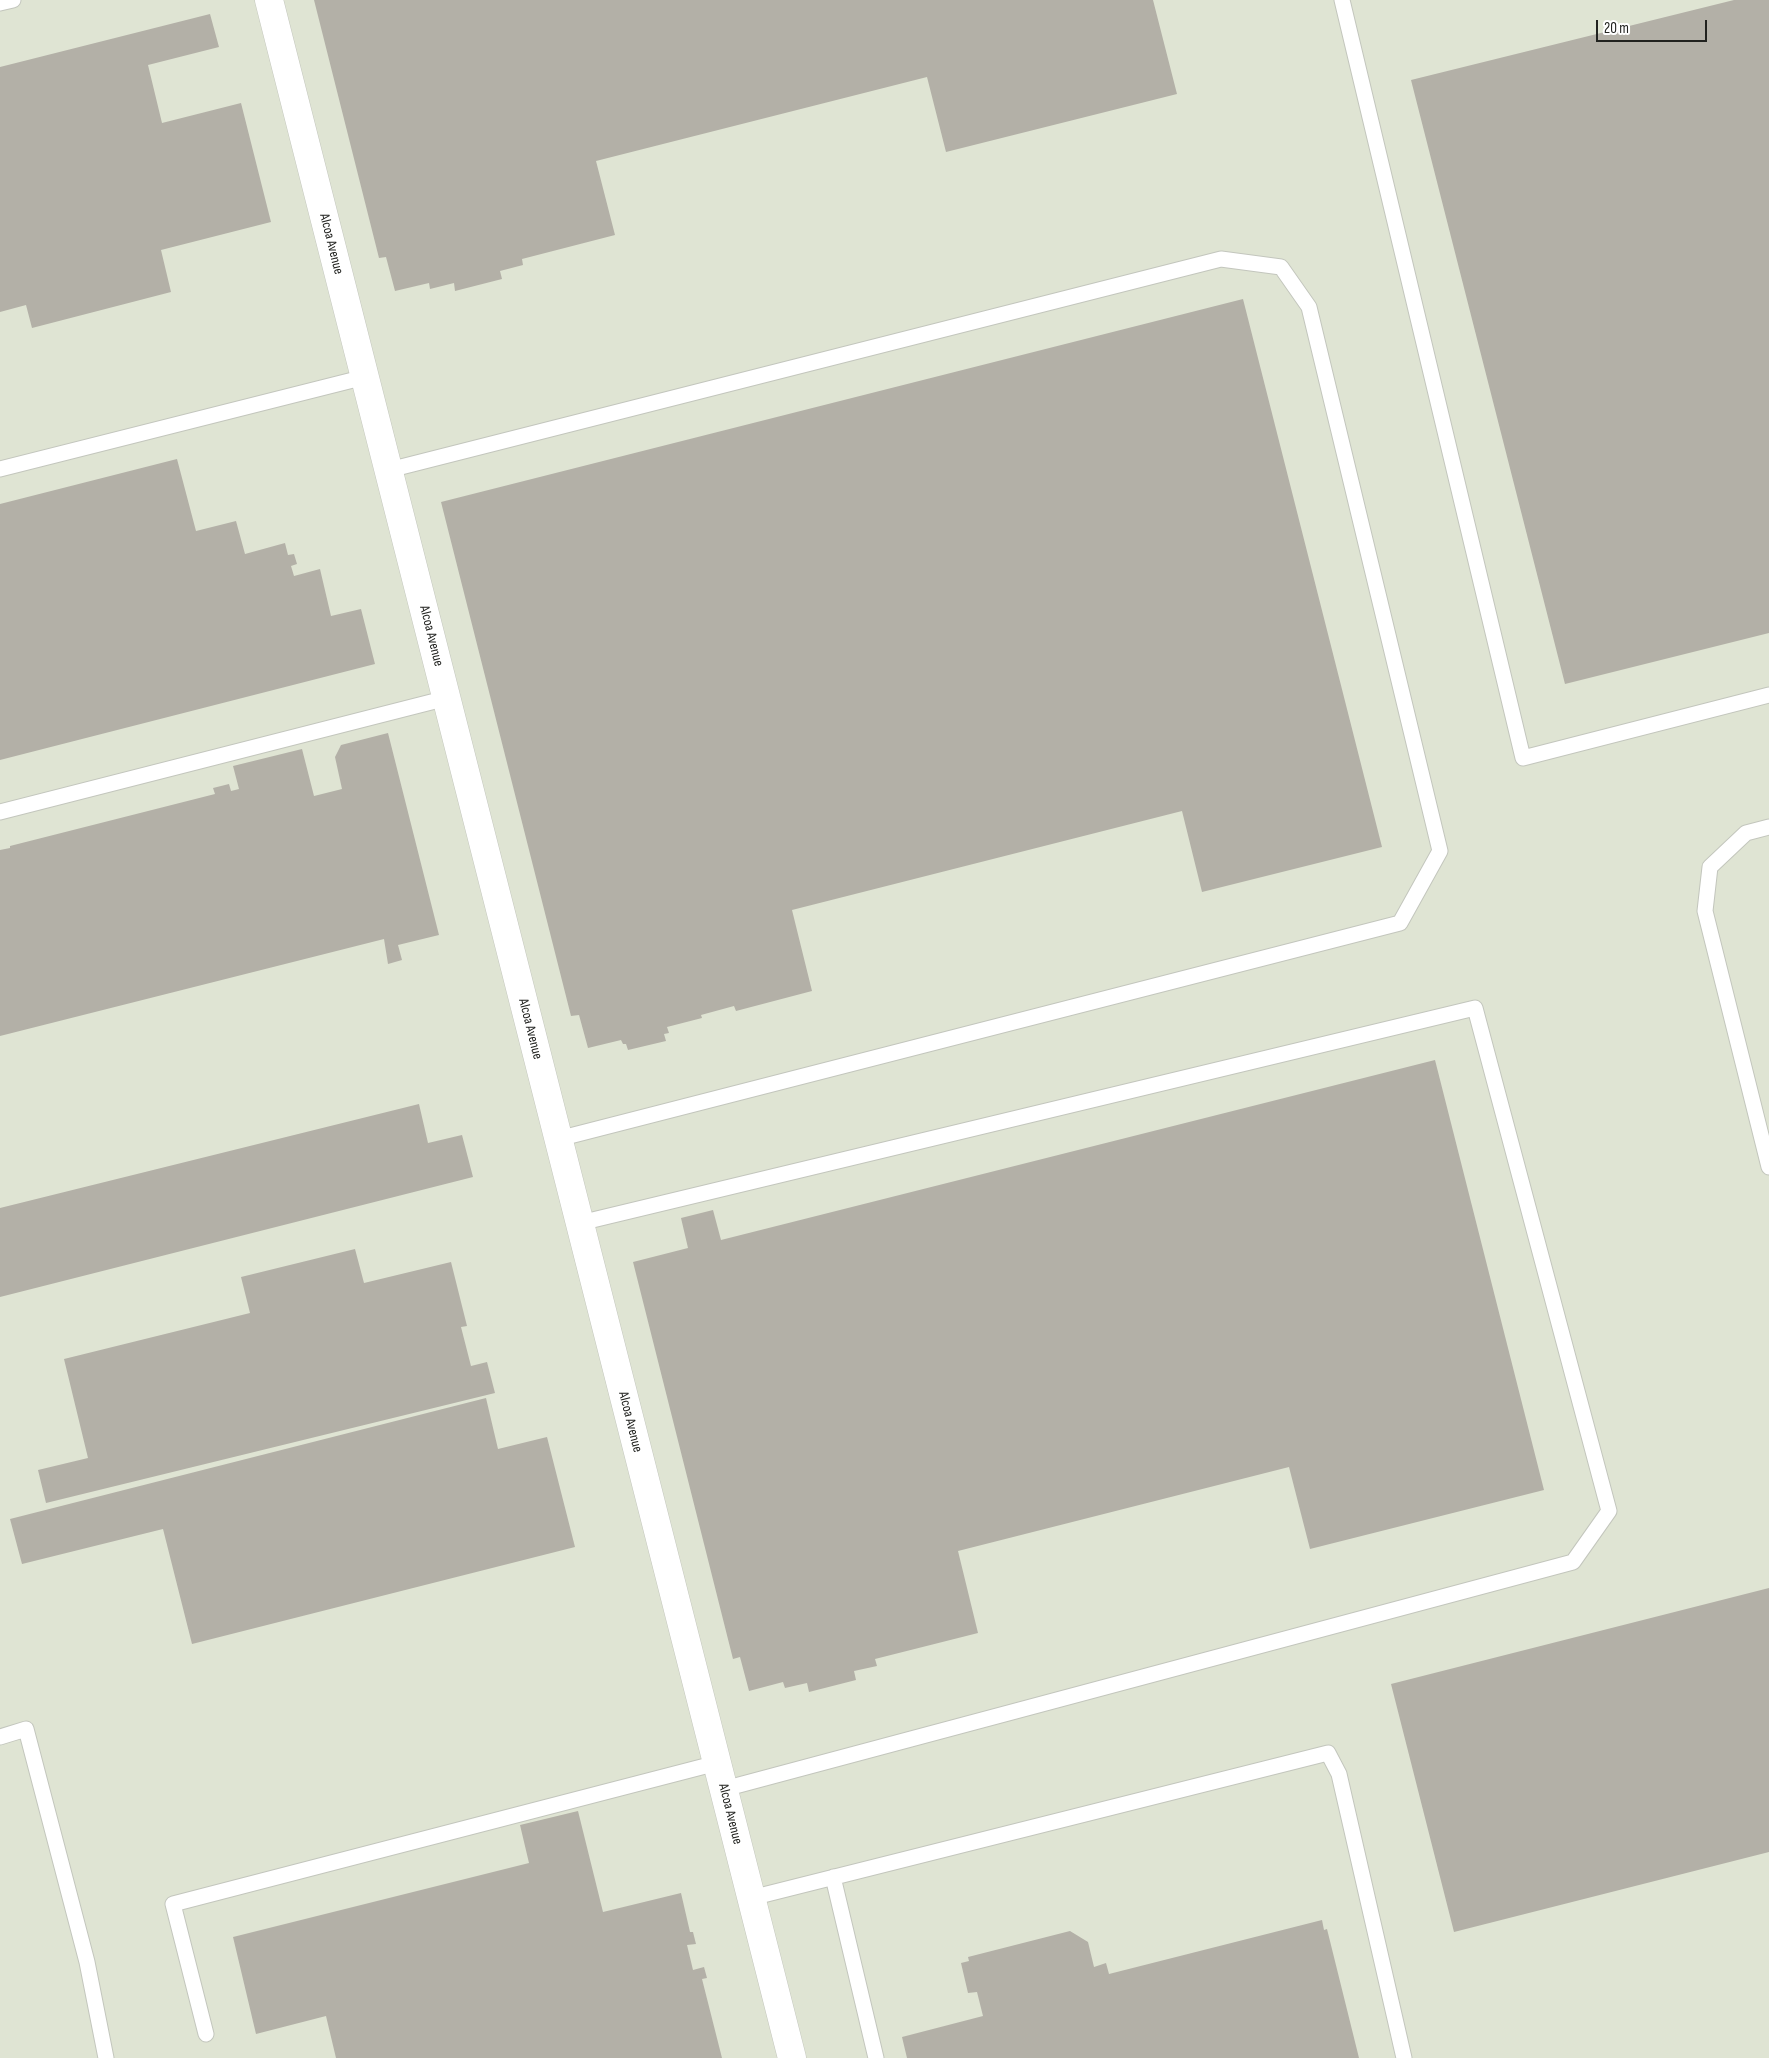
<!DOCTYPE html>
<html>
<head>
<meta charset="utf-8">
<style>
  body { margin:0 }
  #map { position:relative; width:1769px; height:2058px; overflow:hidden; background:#eceee5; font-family:"Sofia Sans Condensed",sans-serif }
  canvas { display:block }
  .scale { position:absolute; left:1596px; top:20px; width:111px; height:22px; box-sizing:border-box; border:2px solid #21221f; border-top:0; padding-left:6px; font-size:15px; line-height:18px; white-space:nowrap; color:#21221f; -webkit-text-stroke:4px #fff; paint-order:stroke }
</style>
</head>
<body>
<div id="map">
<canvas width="1769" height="2058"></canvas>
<div class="scale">20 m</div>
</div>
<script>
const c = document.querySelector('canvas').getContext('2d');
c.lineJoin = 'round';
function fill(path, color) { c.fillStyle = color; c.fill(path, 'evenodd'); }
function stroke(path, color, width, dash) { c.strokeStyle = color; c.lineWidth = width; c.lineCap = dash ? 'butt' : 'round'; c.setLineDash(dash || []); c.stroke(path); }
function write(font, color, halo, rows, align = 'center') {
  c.font = font + ' "Sofia Sans Condensed",sans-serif'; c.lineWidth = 4; c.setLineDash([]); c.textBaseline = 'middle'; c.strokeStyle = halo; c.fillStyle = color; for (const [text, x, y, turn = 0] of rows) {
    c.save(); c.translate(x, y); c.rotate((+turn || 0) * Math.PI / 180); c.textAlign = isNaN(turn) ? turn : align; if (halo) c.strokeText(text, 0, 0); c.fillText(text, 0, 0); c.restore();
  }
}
const built = new Path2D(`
  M0 0H1769V2058H0Z`);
const building = new Path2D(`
  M314 0H1153L1177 94 946 152 927 77 596 161 615 235 522 259 523 265 500 271 502 279 455 291 454 283 430 289 429 283 395 291 386 257 379 258Z
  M1734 0H1769V633L1565 684 1411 80Z
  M210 14 219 47 148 65 162 123 241 103 271 222 161 250 171 292 32 328 26 305 0 312V67Z
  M1243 299 1382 847 1202 892 1182 811 792 910 812 991 736 1011 734 1006 701 1015 702 1018 667 1027 669 1033 664 1034 666 1041 628 1050 626 1044H623L621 1040 588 1048 579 1015 571 1016 441 502Z
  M177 459 196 531 236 521 245 554 285 543 288 555 294 554 297 564 291 566 294 576 320 569 331 616 361 609 375 664 0 760V504Z
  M388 733 439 935 398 945 402 960 388 964 384 939 0 1036V850L10 848V846L215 794 213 788 229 784 231 791 239 789 233 766 302 749 314 796 342 789 335 757 341 745Z
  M1435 1060 1544 1490 1310 1549 1289 1467 958 1551 978 1633 875 1659 877 1666 854 1671 856 1680 809 1692 807 1683 785 1688 783 1682 749 1691 740 1657 733 1659 633 1262 688 1248 681 1218 713 1210 721 1240Z
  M419 1104 428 1143 462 1135 473 1177 0 1297V1208Z
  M355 1249 364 1283 451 1262 467 1326 461 1327 471 1366 487 1362 495 1393 46 1503 38 1470 88 1458 64 1359 250 1313 241 1277Z
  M486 1398 498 1449 547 1437 575 1547 192 1644 163 1529 22 1564 10 1519Z
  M1769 1588V1852L1454 1932 1391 1684Z
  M578 1811 603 1912 681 1893 690 1932H693L696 1944 687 1945 693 1970 704 1967 707 1978 702 1979 722 2058H336L326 2016 256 2034 233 1937 529 1863 520 1825Z
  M1322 1920 1324 1930 1327 1929 1359 2058H907L902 2037 983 2016 977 1992 968 1993 961 1963 969 1961 968 1957 1070 1931 1088 1942 1094 1967 1106 1963 1109 1974Z`);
const lane = new Path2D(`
  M1342 0 1523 758 1769 695
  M0 3 13 0
  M0 469 365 377
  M389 470 1221 259 1281 267 1309 307 1440 851 1400 923 558 1139
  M0 812 447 698
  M1769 827 1746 833 1710 867 1705 911 1769 1167
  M580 1223 1475 1008 1609 1511 1573 1562 724 1789
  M0 1737 26 1729 87 1962 106 2058
  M833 1877 876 2058
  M751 1898 1328 1753 1339 1774 1404 2058
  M206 2034 173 1904 717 1763`);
const street = new Path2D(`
  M269 0 792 2058`);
const streetNames = [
  ["Alcoa Avenue",331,244,76],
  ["Alcoa Avenue",431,636,76],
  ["Alcoa Avenue",530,1029,76],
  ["Alcoa Avenue",630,1422,76],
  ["Alcoa Avenue",730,1814,76]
];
fill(built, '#dfe4d3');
fill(building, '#b3b0a7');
stroke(lane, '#c3c6bd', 17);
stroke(street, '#c3c6bd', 29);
stroke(lane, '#fff', 15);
stroke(street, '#fff', 28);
write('14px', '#21221f', '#fff', streetNames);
</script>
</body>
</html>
